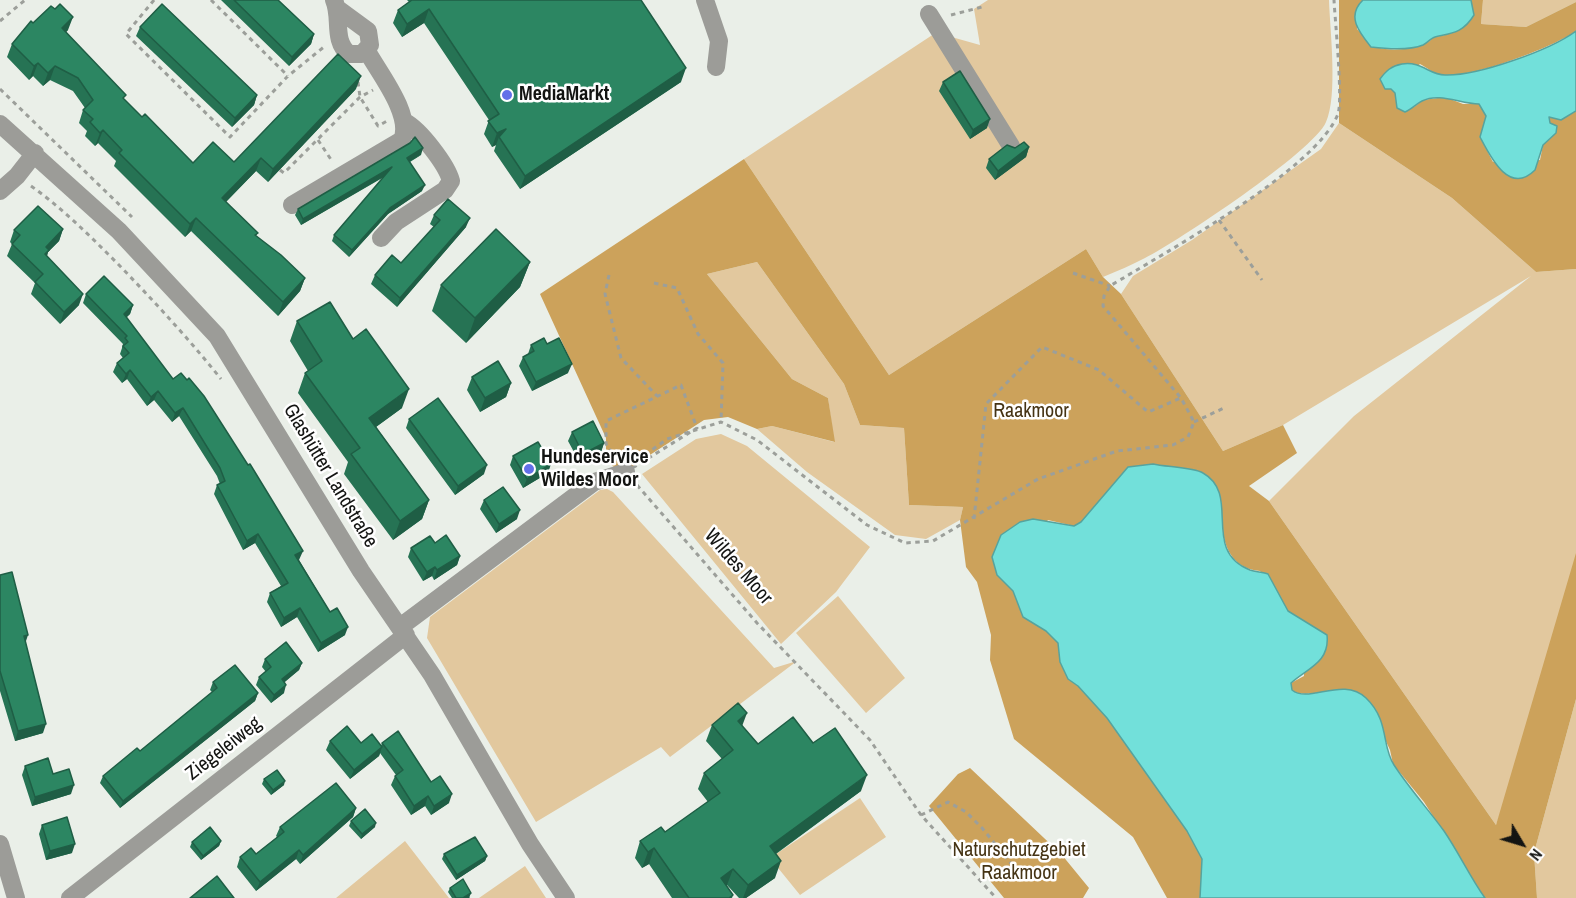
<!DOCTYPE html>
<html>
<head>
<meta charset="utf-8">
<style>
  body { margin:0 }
  #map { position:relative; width:1576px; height:898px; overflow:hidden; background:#eaefe8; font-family:"Archivo Narrow",sans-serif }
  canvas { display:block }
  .north { position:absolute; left:1492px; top:814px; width:60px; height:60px; -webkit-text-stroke:4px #fff; paint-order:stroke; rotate:128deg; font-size:16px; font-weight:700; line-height:24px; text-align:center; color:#131412 }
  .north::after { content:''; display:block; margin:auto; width:21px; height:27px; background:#131412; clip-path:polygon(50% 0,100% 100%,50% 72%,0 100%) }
</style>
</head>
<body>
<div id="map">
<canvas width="1576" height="898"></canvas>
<div class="north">N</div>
</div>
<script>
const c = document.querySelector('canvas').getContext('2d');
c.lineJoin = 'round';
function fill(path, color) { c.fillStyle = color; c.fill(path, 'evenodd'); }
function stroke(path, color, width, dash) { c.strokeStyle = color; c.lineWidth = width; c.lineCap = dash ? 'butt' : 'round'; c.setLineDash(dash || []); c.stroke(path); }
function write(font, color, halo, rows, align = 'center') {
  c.font = font + ' "Archivo Narrow",sans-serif'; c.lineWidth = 5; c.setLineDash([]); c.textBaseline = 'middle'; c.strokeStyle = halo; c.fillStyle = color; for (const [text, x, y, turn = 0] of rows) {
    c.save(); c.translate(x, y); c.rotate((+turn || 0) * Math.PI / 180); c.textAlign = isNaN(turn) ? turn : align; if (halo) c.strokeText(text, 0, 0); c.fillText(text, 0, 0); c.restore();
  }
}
const green = new Path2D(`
  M988 0H1329C1330 31 1338 96 1326 122 1314 151 1177 242 1145 258 1132 265 1117 271 1103 277L1086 249 889 375 744 159 943 28 948 36 980 45 974 9Z
  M1483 0H1576V2L1526 27 1481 24Z
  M1339 123 1452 198 1536 272 1576 269V611L1496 825 1269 501 1354 416 1531 276 1283 425 1223 451 1121 294 1133 276 1192 240 1321 149Z
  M757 262 844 384 860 425 904 428 909 505 963 507 960 520 926 539 895 535 807 472 757 429 772 426 834 442 828 398 792 379 707 274Z
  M721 434 747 446 870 547 836 592 781 644 642 474 696 439Z
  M607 489 613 492 774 668 797 661 670 757 661 747 536 822 427 638 430 617 600 490Z
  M838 596 905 678 866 713 796 633Z
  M1576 699V898H1537L1534 853Z
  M860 798 886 837 800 895 770 858Z
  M405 841 449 898H336Z
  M525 866 546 898H479Z`);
const forest = new Path2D(`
  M1339 0H1363L1359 4 1357 29C1364 35 1368 44 1377 47 1391 52 1415 49 1428 42 1432 40 1430 38 1435 37 1452 34 1464 30 1474 15L1471 0H1483L1481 24 1526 27 1576 2V31C1554 47 1465 81 1440 75 1433 73 1426 67 1420 64L1391 89 1396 93 1397 108 1414 107 1423 100 1445 97 1463 104H1479L1486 116 1480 137 1493 162 1540 160 1543 145 1556 133 1548 120 1549 117H1557L1576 111V269L1536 272 1452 198 1339 123Z
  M744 159 889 375 1086 249 1103 277 1121 294 1223 451 1283 425 1297 453 1249 486 1269 501 1496 825 1576 553V699L1534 853 1537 898H1485L1424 802 1393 764 1390 750 1366 698C1341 680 1307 702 1292 690L1291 683 1304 676V621L1288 611 1260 571C1224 568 1220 532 1222 503 1190 482 1169 460 1128 467L1081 522 1074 526 1048 520 997 575 1013 591 1023 617 1046 631 1058 643 1060 662 1068 679 1078 686 1107 718 1187 831 1202 859 1200 898H1167L1133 837 1014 739 990 660 991 635 977 582 966 567 960 520 963 507 909 505 904 428 860 425 844 384 757 262 707 274 792 379 828 398 835 442 772 426 757 429 728 417 704 420 622 473 606 461V438L540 294Z
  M970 768 1062 855 1089 888 1083 898H1004L929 806 958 774Z`);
const water = new Path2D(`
  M1363 0H1471L1474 15C1463 33 1452 33 1435 37 1431 38 1427 43 1423 45 1408 51 1387 49 1371 47 1359 32 1346 16 1363 0Z
  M1576 31V111L1561 120 1549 117 1550 123 1557 126 1556 133 1543 145 1535 170C1509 196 1490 156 1480 137L1486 116 1479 104C1460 104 1440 92 1422 101 1416 104 1412 109 1405 112L1397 108 1395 93 1391 89H1385L1380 79C1386 71 1391 66 1402 64 1422 61 1429 75 1445 75 1478 76 1550 50 1576 31Z
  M1153 464C1165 467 1193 467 1203 473 1242 495 1200 550 1250 570 1256 572 1263 572 1268 574L1288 611 1327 635C1330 662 1308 668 1291 683L1292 690C1309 704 1343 676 1366 698 1390 721 1381 746 1394 765 1409 788 1428 809 1444 831 1459 853 1470 877 1485 898H1200L1202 859 1187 831 1107 718 1078 686 1068 679 1060 662 1058 643 1046 631 1023 617 1013 591 997 575 992 557 1001 535 1020 522 1033 519 1074 526 1081 522 1128 467Z`);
const path = new Path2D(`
  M154 0 126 34 230 137 288 76 325 46
  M211 0 288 76
  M951 15 982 7
  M0 21 25 0
  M358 82 360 97 378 126 387 121
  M0 89 132 217
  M318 140 332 161
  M280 170 284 173 360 97 373 90
  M31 186C62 208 89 235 116 262 153 300 188 338 221 379
  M1219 220 1262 280
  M1073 273 1110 286
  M609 275 605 294 621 358 657 396
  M654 283 677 288 698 334 723 363 721 422
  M681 385 697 428 626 472 606 444V421Z
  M1194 422 1226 407
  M638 460 667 439 721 422 757 440 867 525 905 543 933 541 1038 479 1117 451 1173 445 1188 437 1194 422 1181 398 1103 306 1104 296 1110 286C1164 253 1316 170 1338 114 1343 99 1335 20 1334 0
  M637 485 757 623 870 740 921 815 996 898
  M974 519 986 404 1042 347 1099 370 1148 412 1181 398
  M921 815 948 802 966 812 982 828 1018 872`);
const minor = new Path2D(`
  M334 0C342 18 332 40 349 54H362L370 45 368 31 338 9
  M705 0 719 41 716 67
  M929 14 1011 146
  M0 124 119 231 217 336 361 571 432 675 530 844 566 898
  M0 191 17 176 35 153
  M292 205 402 140C413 115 379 73 367 51
  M381 238 396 222 445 190 451 181C447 165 420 130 405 122
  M400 627 594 482 626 472
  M0 844 16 898
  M70 898 406 635`);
const wall = new Path2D(`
  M221 0H278L314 34 311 44 289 66Z
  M407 0H641L681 82 520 189 494 151 496 145 492 147 484 134 489 120 424 23 402 37 393 23 398 10 409 2Z
  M55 9 68 30 66 32 124 99 142 117 193 163 234 162 356 89 268 182 256 171 226 202 258 233 256 236 305 278 300 291 278 316 191 231 185 237 114 166 116 161 98 143 95 146 85 136 87 131 79 123 83 110 85 108 73 91 50 80 43 86 33 76 29 80 7 57 12 44 33 23Z
  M140 27 257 95 254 105 232 127 136 36Z
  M943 82 987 128 970 139 939 91Z
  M1029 147 1026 157 995 180 986 168 989 159 1015 148Z
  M421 155 410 162 422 191 388 214 349 257 332 241 334 235 384 177 301 225 295 215 298 209Z
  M434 215 466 227 397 307 371 284 375 275 401 263 434 227 430 224Z
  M63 229 59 241 48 252 47 256 79 305 60 324 31 294 35 283 7 256 12 244 10 242 14 230Z
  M530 262 520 287 466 343 432 311 441 285Z
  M86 294 133 305 130 314 126 317 299 560 330 612 345 635 318 652 297 617 281 627 267 602 270 593 281 586 255 543 243 550 214 494 217 485 220 484 217 476 179 416 172 422 154 400 147 406 127 379 122 383 113 372 117 363 123 358 120 354 122 348V347L123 344 83 303Z
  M297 321 353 339 402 408 376 427 429 500 422 519 393 540 344 474 348 462 298 393 305 373 308 371 290 341Z
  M547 344 568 373 532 391 519 366 523 357 528 354 531 345Z
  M472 377 511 383 506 397 480 412 467 390Z
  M409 419 484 474 455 495 406 428Z
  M572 432 604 443 601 452 580 463 568 441Z
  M513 456 548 473 523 488 510 465Z
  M484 500 517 519 496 533 480 509Z
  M435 543 460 556 457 565 434 580 432 576 423 581 408 557 411 548Z
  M0 575 25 643 43 733 15 741 0 691Z
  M265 659 302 663 299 670 284 682V693L271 703 256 685 259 677 266 672 262 667Z
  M213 682 258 693 255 701 120 808 100 783 103 776 140 751 212 692 210 690Z
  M712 725 742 726 758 744 813 743 861 791 776 854 775 878 746 898H739L727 885H726L733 895 732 898H672L649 864 642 868 635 858 640 841 665 832 708 802 698 789 704 773 722 759 706 741Z
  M330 741 361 743 381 746 382 743 431 782 449 803 431 815 425 806 411 815 391 785 395 776 396 775 380 753 379 756 350 779 326 750Z
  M25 766 53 774 71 794 32 806 22 775Z
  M264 779 284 785 271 795 262 784Z
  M356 808 353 817 300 864 296 859 256 891 237 867 240 857 256 854 277 837 276 836 280 827Z
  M351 821 375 827 361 839 349 826Z
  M42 825 72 853 46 860 39 834Z
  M221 841 219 846 201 860 190 847 192 842Z
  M444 854 487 856 485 861 456 880 442 859Z
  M450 888 470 897 469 898H452L448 892Z`);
const shadedWall = new Path2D(`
  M429 9 424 23 402 37 407 24Z
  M73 17 68 30 57 41 62 28Z
  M314 34 311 44 289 66 292 57Z
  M38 63 33 76 29 80 34 66Z
  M55 66 50 80 43 86 48 73Z
  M686 68 681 82 520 189 525 176Z
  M361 76 356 89 268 182 273 169Z
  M257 95 254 105 232 127 235 118Z
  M990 119 987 128 970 139 973 130Z
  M506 129 499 137 496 145 492 147 497 133Z
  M103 130 98 143 95 146 100 133Z
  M1029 147 1026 157 995 180 998 171Z
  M423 148 421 155 405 164 407 158Z
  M261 158 256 171 217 211 222 198Z
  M392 167 390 173 301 225 303 219Z
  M425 185 422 191 388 214 349 257 352 250 390 208Z
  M196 218 191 231 185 237 190 224Z
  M470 218 466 227 397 307 400 298Z
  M63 229 59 241 48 252 45 262 40 266 46 247Z
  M530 262 520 287 466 343 475 318Z
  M305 278 300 291 278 316 283 302Z
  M83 294 79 305 60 324 64 312Z
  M133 305 130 314 121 323 124 314Z
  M572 364 568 373 532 391 536 382Z
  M130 370 127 379 122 383 126 374Z
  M511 383 506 397 480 412 485 398Z
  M409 389 402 408 362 437 369 418Z
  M158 391 154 400 147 406 151 397Z
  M183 408 179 416 172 422 175 413Z
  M604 443 601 452 580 463 583 454Z
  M551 464 548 473 523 488 527 479Z
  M487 465 484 474 455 495 458 486Z
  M429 500 422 519 393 540 400 521Z
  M520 510 517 519 496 533 499 524Z
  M258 534 255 543 243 550 247 541Z
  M303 551 299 560 292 564 295 555Z
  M460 556 457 565 434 580 437 570Z
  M435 567 432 576 423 581 427 572Z
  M300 608 297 617 281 627 284 618Z
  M348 627 345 635 318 652 321 643Z
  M28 635 25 644 24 636Z
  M302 663 299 670 279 687 282 679Z
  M286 685 284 693 271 703 274 695Z
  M258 693 255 701 120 808 123 801Z
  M747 713 741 729 738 721Z
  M46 724 43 733 15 741 18 731Z
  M382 747 379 756 350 779 354 770Z
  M867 775 861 791 764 862 770 846Z
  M285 781 284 785 271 795 273 790Z
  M74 785 71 794 32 806 35 797Z
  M452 794 449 803 431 815 434 806Z
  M428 796 425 806 411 815 414 806Z
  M356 808 353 817 300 864 303 855Z
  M376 823 375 827 361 839 362 834Z
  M221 841 219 846 201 860 203 856Z
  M75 844 72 853 46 860 50 851Z
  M654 848 649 864 642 868 648 852Z
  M299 850 296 859 256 891 260 882Z
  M487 856 485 861 456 880 457 875Z
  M781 861 775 878 746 898H743L748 885Z
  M733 869 727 885 715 894 721 878Z
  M471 893 469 898H463Z`);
const building = new Path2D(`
  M234 0H278L314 34 292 57Z
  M412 0H641L686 68 525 176 499 137 506 129 497 133 488 121 499 114 429 9 407 24 398 10Z
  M60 4 73 17 62 28 126 95 123 98 142 117 145 114 193 163 213 142 234 162 338 54 361 76 273 169 261 158 222 198 258 233 255 235 281 255 305 278 283 302 196 218 190 224 119 153 122 150 103 130 100 133 90 122 93 119 83 110 93 100 78 78 55 66 48 73 38 63 34 66 12 44 31 21 33 23 51 6 55 9Z
  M162 4 257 95 235 118 140 27Z
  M960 71 990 119 973 130 943 82Z
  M415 137 423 148 407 158 425 185 390 208 352 250 334 235 392 167 303 219 298 209 410 143Z
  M1024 142 1029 147 998 171 989 159 1007 145 1015 148Z
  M448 199 470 218 400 298 375 275 392 255 401 263 440 220 434 215Z
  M38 206 63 229 46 247 49 250 45 254 83 294 64 312 35 282 43 274 12 244 20 235 14 230Z
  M496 229 530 262 475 318 441 285Z
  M104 276 133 305 124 314 173 379 181 373 187 380 189 378 204 396 248 465 250 464 303 551 295 555 330 612 337 608 348 627 321 643 300 608 284 618 270 593 288 583 258 534 247 541 217 485 225 481 220 468 183 408 175 413 158 391 151 397 130 370 126 374 117 363 129 353 123 346 128 342 125 338 127 336 86 294Z
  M330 302 353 339 366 329 409 389 369 418 429 500 400 521 351 454 360 448 305 373 322 361 297 321Z
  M544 338 547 344 559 338 572 364 536 382 523 357 534 351 531 345Z
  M498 361 511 383 485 398 472 377Z
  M438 398 487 465 458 486 409 419Z
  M593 421 604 443 583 454 572 432Z
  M538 442 551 464 527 479 513 456Z
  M503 487 520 510 499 524 484 500Z
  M446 535 460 556 437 570 435 567 427 572 411 548 430 536 435 543Z
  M12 572 28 635 24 636 46 724 18 731 0 671V575Z
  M286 642 302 663 282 679 286 685 274 695 259 677 271 667 265 659Z
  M235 665 258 693 123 801 103 776 137 748 140 751 217 688 213 682Z
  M738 703 747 713 738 721 758 744 793 717 813 743 835 728 867 775 770 846 781 861 748 885 733 869 721 878 733 895 729 898H689L654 848 648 852 640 841 661 827 665 832 720 793 704 773 733 750 712 725Z
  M347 726 361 743 372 734 382 747 354 770 330 741Z
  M398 731 431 782 440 776 452 794 434 806 428 796 414 806 395 776 403 770 382 743Z
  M48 758 53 774 69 769 74 785 35 797 25 766Z
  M277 770 285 781 273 790 264 779Z
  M336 783 356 808 303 855 299 850 260 882 240 857 251 848 256 854 284 832 280 827Z
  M365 809 376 823 362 834 351 821Z
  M67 817 75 844 50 851 42 825Z
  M210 827 221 841 203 856 192 842Z
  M475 837 487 856 457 875 444 854Z
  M217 876 234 898H190Z
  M463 879 471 893 463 898H456L450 888Z`);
const markers = [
  [507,95,6,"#6270e8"],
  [529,469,6,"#6270e8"]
];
const poiNames = [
  ["MediaMarkt",519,95],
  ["Hundeservice",541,458],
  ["Wildes Moor",541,481]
];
const parkNames = [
  ["Raakmoor",1031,412],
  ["Naturschutzgebiet",1019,851],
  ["Raakmoor",1019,874]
];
const streetNames = [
  ["Glashütter Landstraße",330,476,59],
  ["Wildes Moor",738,567,49],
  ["Ziegeleiweg",224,749,-38]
];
fill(green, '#e2c89e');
fill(forest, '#cca25b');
fill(water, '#72e0da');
stroke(water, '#56a39e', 1.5);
stroke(path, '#9c9f9a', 3, [4.5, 4.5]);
stroke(minor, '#9c9c98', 18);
fill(wall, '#267354');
fill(shadedWall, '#1f5e45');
fill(building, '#2c8662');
stroke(building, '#1f5e45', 1.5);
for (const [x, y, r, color] of markers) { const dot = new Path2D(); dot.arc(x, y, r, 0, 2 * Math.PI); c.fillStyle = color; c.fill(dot); stroke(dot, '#fff', 2); }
write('bold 20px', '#131412', '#fff', poiNames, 'left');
write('20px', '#453314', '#fff', parkNames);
write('20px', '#131412', '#fff', streetNames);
</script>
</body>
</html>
